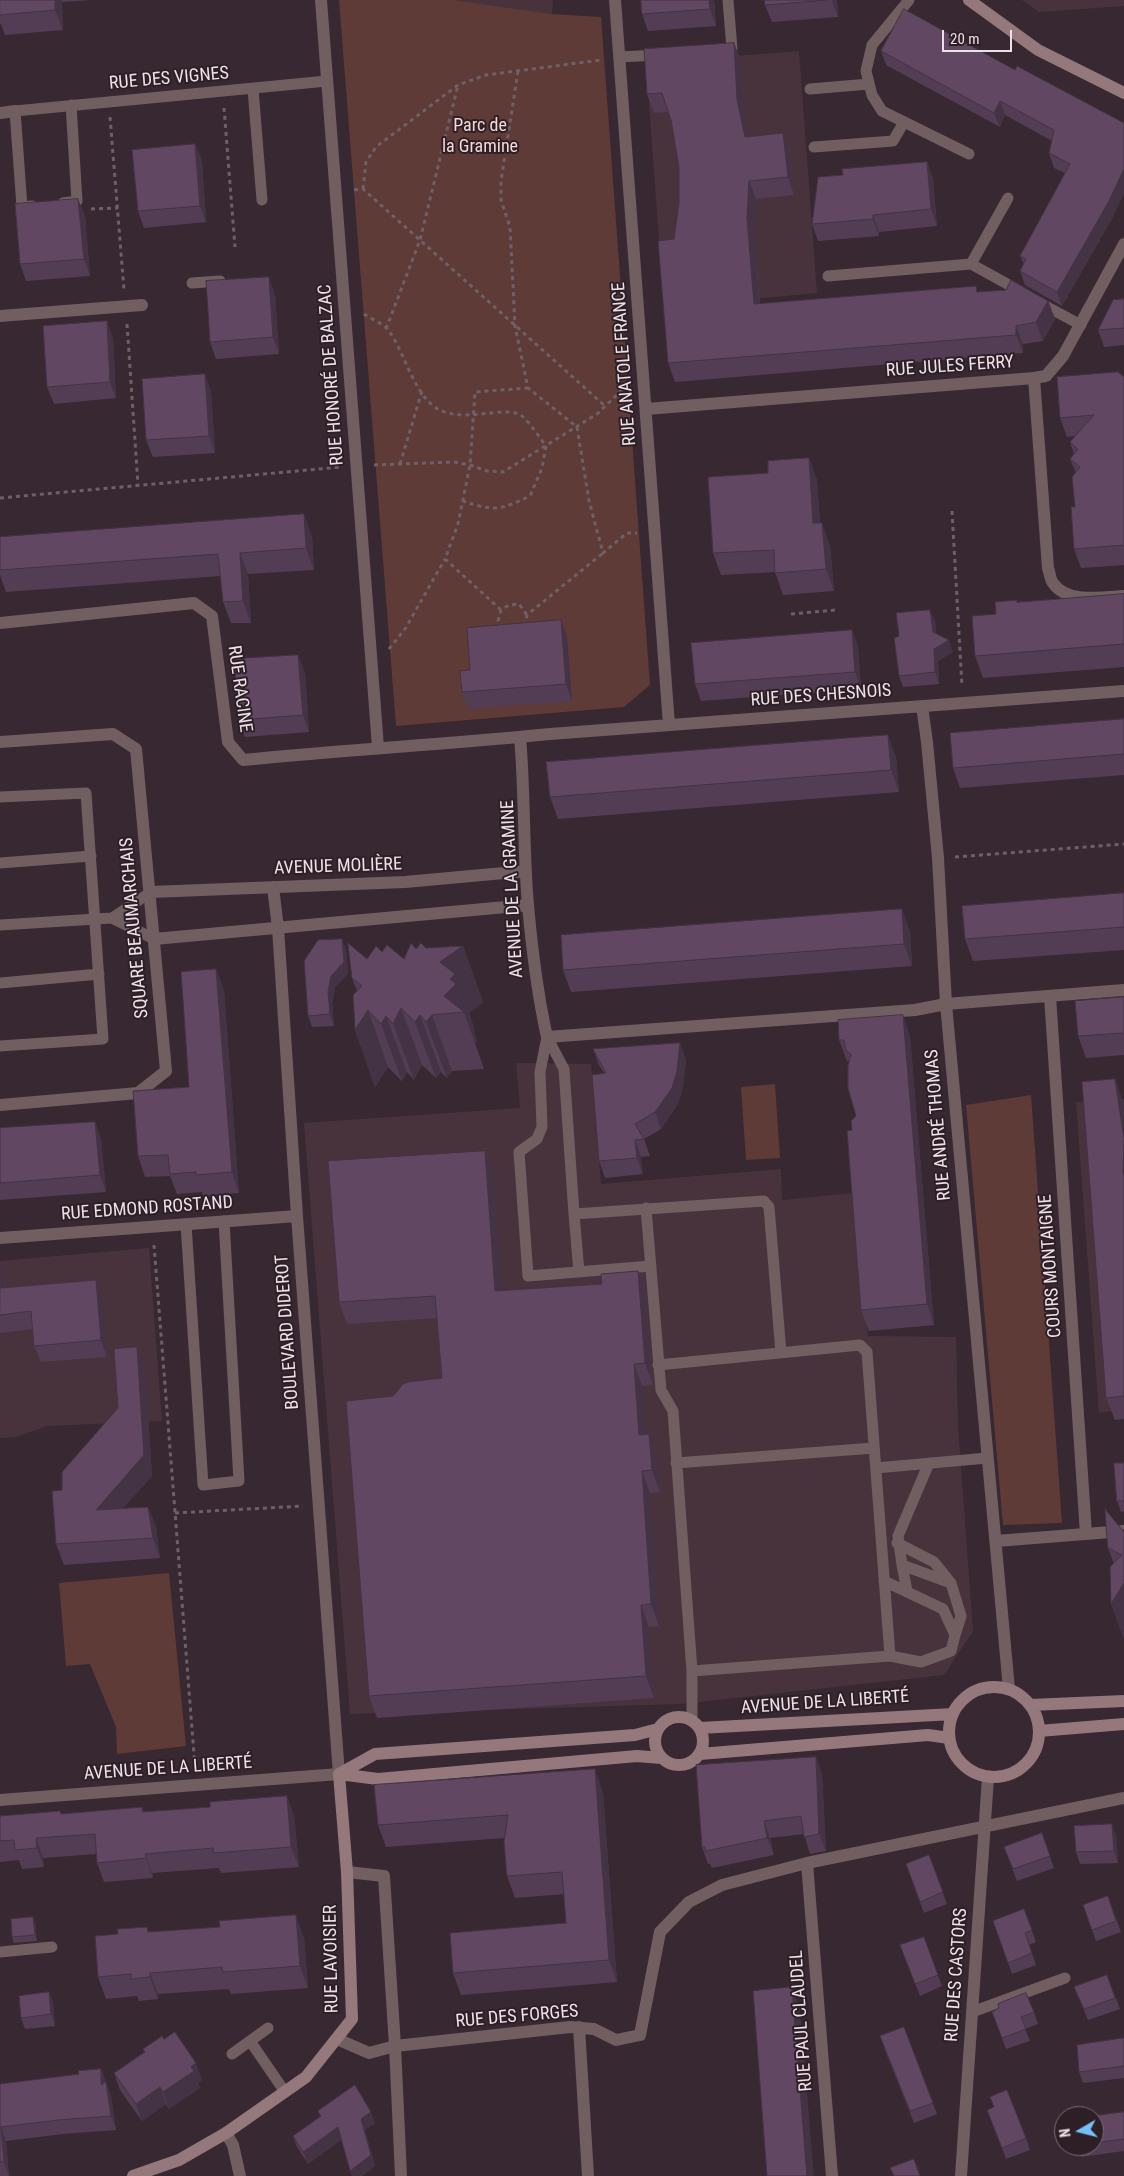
<!DOCTYPE html>
<html>
<head>
<meta charset="utf-8">
<style>
  body { margin:0 }
  #map { position:relative; width:1124px; height:2176px; overflow:hidden; background:#382831; font-family:"Roboto Condensed",sans-serif }
  canvas { display:block }
  .north { position:absolute; left:1054px; top:2106px; width:50px; height:50px; box-sizing:border-box; background:#2e1f27; border:1px solid #7a6d73; border-radius:50%; rotate:262deg; font-size:14px; font-weight:700; line-height:20px; text-align:center; color:#ece1e6 }
  .north::after { content:''; display:block; margin:auto; width:18px; height:22px; background:#74c0f6; clip-path:polygon(50% 0,100% 100%,50% 72%,0 100%) }
  .scale { position:absolute; left:942px; top:30px; width:70px; height:22px; box-sizing:border-box; border:2px solid #ece1e6; border-top:0; padding-left:6px; font-size:15px; line-height:18px; white-space:nowrap; color:#ece1e6; -webkit-text-stroke:4px #2e1f27; paint-order:stroke }
</style>
</head>
<body>
<div id="map">
<canvas width="1124" height="2176"></canvas>
<div class="north">N</div>
<div class="scale">20 m</div>
</div>
<script>
const c = document.querySelector('canvas').getContext('2d');
c.lineJoin = 'round';
function fill(path, color) { c.fillStyle = color; c.fill(path, 'evenodd'); }
function stroke(path, color, width, dash) { c.strokeStyle = color; c.lineWidth = width; c.lineCap = dash ? 'butt' : 'round'; c.setLineDash(dash || []); c.stroke(path); }
function write(font, color, halo, rows, align = 'center') {
  c.font = font + ' "Roboto Condensed",sans-serif'; c.lineWidth = 4; c.setLineDash([]); c.textBaseline = 'middle'; c.strokeStyle = halo; c.fillStyle = color; for (const [text, x, y, turn = 0] of rows) {
    c.save(); c.translate(x, y); c.rotate((+turn || 0) * Math.PI / 180); c.textAlign = isNaN(turn) ? turn : align; if (halo) c.strokeText(text, 0, 0); c.fillText(text, 0, 0); c.restore();
  }
}
const built = new Path2D(`
  M454 0H553L552 14Z
  M1022 0H1124V6L1039 12Z
  M799 51 817 293 664 307 646 63Z
  M516 1063 591 1064 601 1184 781 1169 782 1200 854 1193 868 1336 956 1337 958 1426 973 1631 944 1675 680 1704 350 1714 304 1123 520 1108Z
  M1124 1099V1409L1099 1413 1076 1102Z
  M149 1248 162 1421 47 1426 16 1437 0 1438V1261Z`);
const green = new Path2D(`
  M339 0H454L552 14 601 17 650 685 624 707 396 726Z
  M775 1084 780 1158 746 1160 741 1087Z
  M1031 1095 1062 1523 1003 1525 966 1105Z
  M169 1573 186 1746 117 1754 116 1727 90 1664 66 1666 59 1583Z`);
const path = new Path2D(`
  M518 71 501 181V200L510 227 515 326 528 388 577 427 589 501 603 553 627 533H637
  M224 108 235 247
  M110 117 124 290
  M363 189 366 162 376 147 458 85 486 75 601 60
  M354 190 363 189 605 406
  M91 209 118 208
  M364 314C371 319 384 324 389 331 404 352 411 385 431 404 457 428 505 403 522 416 531 424 539 437 546 446L542 468 530 496C500 510 495 512 463 501
  M127 324 138 485
  M386 329 420 240 458 85
  M400 464 422 391
  M374 465 454 462 470 465 487 471 503 472 597 414 623 389 628 388
  M0 498 341 467
  M952 511 962 686
  M501 610 445 559 458 524 470 465 475 392 528 388
  M791 614 836 610
  M525 626 527 615 603 553
  M502 628 498 621 501 610 509 605 519 604 527 615
  M389 649 405 629 445 559
  M884 683 885 693
  M955 857 1124 844
  M154 1245 195 1767
  M175 1513 303 1506`);
const lane = new Path2D(`
  M909 0 872 45 866 71 872 95 882 111 969 154
  M723 50 732 49 728 0
  M619 57 658 55
  M253 89 262 200
  M810 89 869 84
  M814 147 893 141 904 122
  M63 203 77 201 71 105
  M32 206 22 207 15 111 327 81
  M971 264 1020 291
  M828 276 971 264 1008 198
  M192 283 220 281
  M1038 302 1081 325
  M0 797 86 793 103 1039 0 1046
  M0 863 91 856
  M151 892 112 918 154 939
  M0 925 112 918
  M0 983 99 974
  M547 1037 564 1069 574 1214 764 1201 769 1207 781 1353
  M547 1037 540 1072 542 1127 537 1139 519 1152 528 1276 651 1266
  M646 1208 661 1390 673 1411 692 1671V1720
  M574 1214 579 1272
  M186 1224 203 1485 239 1481 224 1221
  M658 1365 860 1345 867 1352 890 1656 692 1671
  M676 1463 874 1448
  M929 1463 898 1536 902 1565 951 1583 961 1616 955 1635
  M876 1468 987 1458
  M897 1543 934 1562 950 1582
  M902 1565 907 1591
  M884 1581 943 1609 955 1635 951 1651 921 1662 890 1656
  M0 1952 52 1947
  M972 2012 1065 1978
  M250 2041 285 2092
  M232 2054 268 2028`);
const street = new Path2D(`
  M321 0 378 747
  M615 0 669 725
  M0 113 15 111
  M0 316 142 305
  M1034 378 1046 376 1063 356 1124 244
  M646 409 1034 378 1048 568C1050 573 1050 580 1053 583 1067 604 1103 597 1124 596
  M0 623 194 603 212 616 228 742 243 760C345 750 448 744 550 734L1124 691
  M922 706 927 742 938 858 946 1004 1009 1689
  M520 737C525 793 523 849 528 905 532 950 537 992 547 1037L915 1010 946 1004 1124 990
  M0 742 113 734 136 749 166 1071 138 1093 0 1105
  M151 892 405 882 526 871
  M154 939 528 905
  M1050 996 1086 1534
  M0 1238 297 1216
  M996 1541 1124 1531
  M0 1800 339 1774 297 1216 278 928 273 887
  M807 1863 832 2176
  M347 1872 384 1876 395 2046 570 2027 594 2029 616 2040 640 2035 660 1932 689 1902 722 1885 807 1863 1124 1798
  M579 2027 588 2176
  M337 2039 369 2053 395 2046 401 2176
  M226 2133 233 2145 240 2176
  M961 2176 988 1777`);
const secondary = new Path2D(`
  M969 0 1038 50 1124 93
  M949 1732a45 45 0 1 1 90 0a45 45 0 1 1-90 0Z
  M1030 1705 1124 1701
  M655 1741a24 24 0 1 1 48 0a24 24 0 1 1-48 0Z
  M700 1728 953 1714
  M1039 1731 1124 1724
  M700 1754 928 1735 949 1738
  M339 1774 375 1754 635 1735 658 1729
  M339 1774 378 1779 637 1756 661 1758
  M133 2176 179 2160 226 2133 306 2077 352 2019 347 1872 339 1774`);
const wall = new Path2D(`
  M0 0H92L62 2 63 30 5 35 1 24H0Z
  M641 0H714L716 26 648 31 642 14Z
  M765 0H837L838 17 772 22 765 5Z
  M734 43 741 61 744 118 748 137 783 133 790 151 794 195 756 199 754 237 760 304 978 292 1048 301 1055 319 1043 341 1023 344V353L675 382 668 363 674 239 679 203V167L671 120 668 112 654 113 647 94Z
  M881 51 1015 70 1114 215 1062 306 1025 285 1020 271 1024 264 1020 256 1065 173 1054 168 1049 153 1052 141 1005 115 1000 127 886 65Z
  M195 144 202 161 206 222 144 228 138 211Z
  M927 162 933 179 937 226 879 232V236L818 241 812 224 843 175Z
  M78 199 85 216 90 276 26 281 20 264Z
  M275 294 279 354 216 359 210 342Z
  M1124 299V345L1104 347 1098 330Z
  M113 338 116 398 54 404 47 387Z
  M1124 377V565L1081 568 1074 549 1076 473 1070 459 1074 454 1070 442 1075 436 1067 437 1060 418Z
  M211 391 215 453 153 457 146 440Z
  M809 458 817 480 820 523 830 545 834 591 783 595 775 572 721 575 713 553 768 473Z
  M312 536 314 570 248 574 251 623H231L223 602 220 576 6 592 0 575V537Z
  M1124 594V667L983 678 975 656 996 614 1018 602Z
  M561 620 567 637 572 701 468 709 462 692 470 670Z
  M935 621 936 634 953 652 938 661 939 684 903 687 899 676Z
  M852 630 858 647 861 689 701 701 695 684Z
  M305 672 309 732 245 737 239 720Z
  M1124 719V775L960 788 953 768Z
  M896 757 899 792 558 819 550 797Z
  M1124 893V950L973 961 965 939Z
  M910 931 912 966 571 992 563 970Z
  M342 939 346 950 348 974 335 987 332 1004 334 1026 312 1027 308 1016Z
  M463 946 483 1002 469 1013 475 1031 474 1032 477 1041 475 1043 484 1069 452 1071 447 1078 441 1072 436 1078 422 1065 414 1080 407 1072 402 1081 388 1067 375 1087 355 1030 357 991 352 978 367 959 382 952 404 959 416 949Z
  M224 990 239 1193 203 1196 202 1192 177 1194 170 1176 145 1177 138 1156 189 1087Z
  M1124 997V1055L1086 1058 1078 1036Z
  M910 1036 934 1325 869 1331 861 1310 852 1130 856 1116 849 1061H847L839 1040Z
  M593 1049 686 1059 683 1087 678 1104 661 1129 644 1139 650 1156 641 1157 643 1174 605 1178 599 1161 604 1073 599 1065Z
  M1115 1079 1123 1102 1124 1106V1419L1115 1420 1106 1398Z
  M95 1122 101 1139 106 1192 0 1200V1128Z
  M485 1151 493 1173 501 1291 602 1284 638 1271 645 1293 653 1385 642 1386 645 1434H649L657 1456 660 1492 650 1493 659 1626 649 1627 654 1698 377 1718 369 1696 393 1396 442 1378 437 1318 347 1324 339 1302Z
  M0 1267 6 1284V1288L102 1297 107 1357 41 1362 34 1346 33 1329 0 1333Z
  M145 1368 152 1476 123 1508 148 1507 156 1527 160 1558 64 1565 56 1544 62 1490Z
  M1124 1463V1511L1121 1512 1117 1501Z
  M1124 1529V1639L1111 1604 1114 1564 1108 1548Z
  M822 1773 826 1851 810 1854 804 1834 770 1838 774 1855 712 1868 710 1864H708L702 1847Z
  M603 1792 617 1982 461 1995 453 1973 566 1923 564 1894 515 1898 507 1876 504 1838 386 1847 378 1825Z
  M142 1807 144 1812 294 1815 299 1867 221 1873 219 1868 152 1873 153 1878 104 1882 97 1863 96 1854 43 1858 44 1867 22 1869 19 1860 0 1862V1816L60 1811 62 1814Z
  M1042 1833 1054 1868 1017 1881 1004 1847Z
  M1116 1835 1118 1863 1080 1864 1076 1852Z
  M929 1855 947 1904 924 1913 906 1864Z
  M1108 1896 1121 1932 1096 1941 1083 1905Z
  M1024 1909 1036 1942 1029 1945 1036 1965 1012 1974 993 1921Z
  M33 1917 35 1923 37 1941 14 1943 12 1937Z
  M149 1931 304 1937 308 1988 231 1994 229 1989 158 1994V1999L139 2001 137 1996 106 1999 98 1977Z
  M924 1937 942 1986 920 1996 900 1945Z
  M1107 1975 1120 2009 1088 2020 1074 1987Z
  M49 1992 53 2003 55 2026 25 2029 21 2018Z
  M992 2012H1034L1038 2024 1025 2029 1030 2041 1006 2049Z
  M904 2027 937 2114 914 2123 884 2048Z
  M1124 2038V2078L1083 2083 1079 2072Z
  M164 2039 202 2080 198 2083 200 2088 169 2109 166 2104 142 2121 120 2090 114 2073 144 2052 143 2049Z
  M101 2069 111 2096 116 2130 63 2134 6 2141 9 2176H0V2084L79 2074Z
  M994 2107 1026 2138 1030 2150 1006 2159 987 2110Z
  M318 2111 375 2123 365 2130 375 2166 362 2176H352L342 2139 308 2164 297 2147 293 2136 320 2117Z
  M1124 2113V2151L1081 2157 1077 2146H1094V2116Z`);
const shadedWall = new Path2D(`
  M55 0H61L62 2 63 30 55 10Z
  M709 0H714L716 26 710 9Z
  M832 0H837L838 17Z
  M734 43 741 61 744 118 752 155 745 137 737 99Z
  M1000 101 1005 115 1000 127 994 113Z
  M783 133 790 151 794 195 788 177Z
  M195 144 202 161 206 222 200 206Z
  M927 162 933 179 937 226 931 209Z
  M1124 169V194L1114 215 1062 306 1057 292Z
  M749 181 756 199 754 237 761 322 754 304 747 218Z
  M78 199 85 216 90 276 84 259Z
  M873 215 879 232V236L873 219Z
  M269 277 275 294 279 354 273 337Z
  M1048 301 1055 319 1043 341 1036 322Z
  M107 321 113 338 116 398 110 382Z
  M1016 326 1023 344V353L1016 335Z
  M205 374 211 391 215 453 209 436Z
  M809 458 817 480 821 545 813 523Z
  M304 514 312 536 314 570 306 548Z
  M822 523 830 545 834 591 826 569Z
  M240 553 248 574 251 623 243 601Z
  M930 610 935 621 937 644 933 632Z
  M561 620 567 637 572 701 566 684Z
  M852 630 858 647 861 689 855 672Z
  M949 640 953 652 938 661 939 684 935 672 934 649Z
  M298 655 305 672 309 732 303 715Z
  M888 735 896 757 899 792 891 770Z
  M902 909 910 931 912 966 904 944Z
  M342 939 346 950 348 974 335 987 332 1004 334 1026 330 1014 328 992 331 976Z
  M463 946 483 1002 469 1013 475 1031 474 1032 477 1041 475 1043 464 1012 444 996 440 962Z
  M216 969 224 990 239 1193 232 1172Z
  M401 1008 422 1065 414 1080 393 1024Z
  M368 1010 388 1067 375 1087 355 1030Z
  M420 1015 441 1072 436 1078 415 1022Z
  M432 1015 452 1071 447 1078 426 1022Z
  M903 1015 910 1036 934 1325 927 1304Z
  M386 1016 407 1072 402 1081 381 1024Z
  M680 1043 686 1059 683 1087 678 1104 661 1129 655 1112Z
  M1115 1079 1123 1102 1124 1106V1178L1123 1174Z
  M95 1122 101 1139 106 1192 100 1175Z
  M635 1140 641 1157 643 1174 637 1158Z
  M485 1151 493 1173 503 1313 495 1291Z
  M0 1267 6 1284 7 1305 1 1288Z
  M638 1271 645 1293 653 1385 645 1363Z
  M96 1280 102 1297 107 1357 101 1340Z
  M137 1347 145 1368 152 1476 104 1530 96 1510Z
  M634 1364 642 1386 647 1457 639 1435Z
  M649 1434 657 1456 660 1492 652 1470Z
  M642 1471 650 1493 659 1626 651 1604Z
  M148 1507 156 1527 160 1558 153 1538Z
  M1124 1583V1639L1111 1604Z
  M641 1605 649 1627 654 1698 646 1676Z
  M816 1757 822 1773 826 1851 819 1834Z
  M595 1769 603 1792 617 1982 609 1960Z
  M287 1796 294 1815 299 1867 291 1847Z
  M764 1821 770 1838 774 1855 767 1838Z
  M1112 1824 1116 1835 1118 1863 1114 1851Z
  M36 1838 43 1858 44 1867 37 1848Z
  M145 1854 152 1873 153 1878 146 1858Z
  M296 1915 304 1937 308 1988 300 1966Z
  M33 1917 35 1923 37 1941 35 1935Z
  M150 1973 158 1994V1999L150 1977Z
  M792 1987 800 2009 814 2176H807Z
  M49 1992 53 2003 55 2026 51 2014Z
  M196 2063 202 2080 198 2083 200 2088 169 2109 163 2092Z
  M101 2069 106 2083 101 2085Z
  M106 2082 111 2096 116 2130 111 2116Z
  M160 2087 166 2104 142 2121 136 2104Z
  M371 2112 375 2123 365 2130 375 2166 362 2176H352L350 2171 361 2119Z
  M1 2127 6 2141 9 2176 4 2162Z
  M338 2127 343 2139 308 2164 303 2152Z`);
const building = new Path2D(`
  M0 0H55V10L0 15Z
  M641 0H709L710 9 642 14Z
  M765 0H827L765 5Z
  M904 9 1015 70 1017 66 1124 123V169L1109 201 1057 292 1020 271 1026 259 1020 256 1070 164 1049 153 1054 130 1000 101 994 113 881 51Z
  M734 43 737 99 745 137 783 133 788 177 749 181 747 218 754 304 976 286 977 292 1006 290 1011 280 1048 301 1036 322 1016 326V335L668 363 658 241 674 239 679 203V167L671 120 662 93 647 94 644 49Z
  M195 144 200 206 138 211 132 150Z
  M927 162 931 209 873 215V219L812 224 818 177 843 175 842 169Z
  M78 199 84 259 20 264 15 204Z
  M269 277 273 337 210 342 206 281Z
  M1124 299V328L1098 330 1113 300Z
  M107 321 110 382 47 387 43 326Z
  M1118 372 1124 377V545L1074 549 1071 507H1075L1072 477 1080 467 1070 459 1078 449 1070 442 1094 415 1060 418 1057 377Z
  M205 374 209 436 146 440 142 379Z
  M809 458 813 523H822L826 569 775 573 774 550 713 553 708 477 768 473V461Z
  M304 514 306 548 240 553 243 601 223 602 218 554 0 570V537Z
  M1124 594V644L975 656 972 616 996 614 995 602 1017 600V602Z
  M930 610 933 632 949 640 934 649 935 672 899 676 894 638 899 636 896 613Z
  M561 620 566 684 462 692 460 671 470 670 467 628Z
  M852 630 855 672 695 684 691 643Z
  M298 655 303 715 239 720 234 659Z
  M1124 719V754L953 768 950 733Z
  M888 735 891 770 550 797 546 762Z
  M1124 893V927L965 939 962 906Z
  M902 909 904 944 563 970 561 935Z
  M342 939 344 962 331 976 328 992 330 1014 308 1016 304 961 318 940Z
  M348 943 367 959 376 946 382 952 387 945 404 959 411 943 416 949 421 943 426 948 463 946 440 962 455 974 450 979 456 984 444 996 464 1012 432 1015 426 1022 420 1015 415 1022 401 1008 393 1024 386 1016 381 1024 368 1010 355 1030 353 995 362 986 352 978Z
  M216 969 232 1172 196 1175V1172L170 1174 168 1155 138 1156 133 1091 189 1087 181 972Z
  M1124 997V1033L1078 1036 1075 1001Z
  M903 1015 927 1304 861 1310 847 1131 852 1130 851 1121 856 1116 848 1088V1066L851 1054 846 1051 844 1040H839L838 1020Z
  M680 1043 677 1071 672 1088 655 1112 635 1124 644 1139 635 1140 637 1158 599 1161 592 1075 606 1073 593 1049Z
  M1115 1079 1124 1139 1123 1174H1124V1396L1106 1398 1082 1082Z
  M95 1122 100 1175 0 1183V1128Z
  M485 1151 495 1291 602 1284 601 1274 638 1271 645 1363 634 1364 639 1435 649 1434 652 1470 642 1471 651 1604 641 1605 646 1676 369 1696 346 1401 393 1396 403 1384 408 1382 442 1378 435 1296 339 1302 328 1161Z
  M0 1269 1 1288 96 1280 101 1340 34 1346 31 1311 0 1315Z
  M137 1347 144 1455 96 1510 148 1507 153 1538 56 1544 52 1491 62 1490V1472L118 1408 114 1349Z
  M1114 1463H1124V1501H1117Z
  M1105 1509 1123 1531 1124 1529V1583L1111 1604 1110 1567 1122 1555 1108 1548Z
  M816 1757 819 1834 804 1837 801 1816 764 1821 767 1838 706 1851 705 1847H702L696 1765Z
  M595 1769 609 1960 453 1973 450 1933 566 1923 562 1872 507 1876 504 1842 508 1815 378 1825 374 1785Z
  M287 1796 291 1847 214 1853 213 1848 145 1854 146 1858 97 1863 95 1834 36 1838 37 1848 15 1850 14 1840 0 1841V1816L60 1811 61 1814 142 1807V1812L210 1807V1802Z
  M1112 1824 1114 1851 1076 1852 1074 1826Z
  M1042 1833 1050 1856 1013 1869 1004 1847Z
  M929 1855 943 1892 920 1902 906 1864Z
  M1108 1896 1116 1921 1092 1930 1083 1905Z
  M1024 1909 1032 1930 1025 1933 1032 1953 1008 1963 993 1921Z
  M296 1915 300 1966 223 1972 222 1967 150 1973V1977L131 1979V1974L98 1977 95 1936 118 1934 117 1929 147 1927 148 1932 220 1927 219 1921Z
  M33 1917 35 1935 12 1937 11 1919Z
  M924 1937 938 1975 915 1984 900 1945Z
  M1107 1975 1115 1998 1084 2009 1074 1987Z
  M792 1987 807 2176H767L753 1991Z
  M49 1992 51 2014 21 2018 19 1996Z
  M1026 1993 1034 2012 1021 2017 1026 2029 1002 2038 992 2012 999 2008 998 2004Z
  M904 2027 933 2103 910 2111 880 2036Z
  M175 2032 196 2063 191 2067 194 2071 163 2092 160 2087 136 2104 114 2073 145 2052 143 2049 162 2036 164 2039Z
  M1124 2038V2066L1079 2072 1077 2045Z
  M101 2069V2085L106 2082 111 2116 58 2120 1 2127 4 2162H0V2084L79 2074 78 2071Z
  M355 2085 371 2112 361 2119 371 2155 350 2171 338 2127 303 2152 293 2136 321 2116 318 2111Z
  M1007 2090 1026 2138 1002 2148 987 2110 994 2107 990 2097Z
  M1124 2112V2139L1094 2143V2116H1092Z
  M914 2159 920 2176H894L890 2168Z`);
const streetNames = [
  ["RUE DES VIGNES",169,79,-5],
  ["RUE ANATOLE FRANCE",625,364,-94],
  ["RUE JULES FERRY",950,367,-4],
  ["RUE HONORÉ DE BALZAC",332,375,-94],
  ["RUE RACINE",239,689,82],
  ["RUE DES CHESNOIS",821,696,-4],
  ["AVENUE MOLIÈRE",338,867,-2],
  ["AVENUE DE LA GRAMINE",513,889,-93],
  ["SQUARE BEAUMARCHAIS",135,928,-95],
  ["RUE ANDRÉ THOMAS",939,1125,-95],
  ["RUE EDMOND ROSTAND",147,1209,-4],
  ["COURS MONTAIGNE",1051,1266,-94],
  ["BOULEVARD DIDEROT",288,1332,-94],
  ["AVENUE DE LA LIBERTÉ",825,1703,-4],
  ["AVENUE DE LA LIBERTÉ",168,1769,-4],
  ["RUE LAVOISIER",332,1959,-91],
  ["RUE DES CASTORS",957,1975,-86],
  ["RUE DES FORGES",517,2017,-5],
  ["RUE PAUL CLAUDEL",802,2021,-94]
];
const parkNames = [
  ["Parc de",480,126],
  ["la Gramine",480,147]
];
fill(built, '#48333d');
fill(green, '#5e3b36');
stroke(path, '#6f6068', 3, [4, 4]);
stroke(lane, '#705e60', 11);
stroke(street, '#705e60', 12);
stroke(secondary, '#95787c', 12);
fill(wall, '#533d54');
fill(shadedWall, '#443245');
fill(building, '#614762');
stroke(building, '#443245', 1);
write('18px', '#ece1e6', '#2e1f27', streetNames);
write('18px', '#f5d8d3', '#2e1f27', parkNames);
</script>
</body>
</html>
